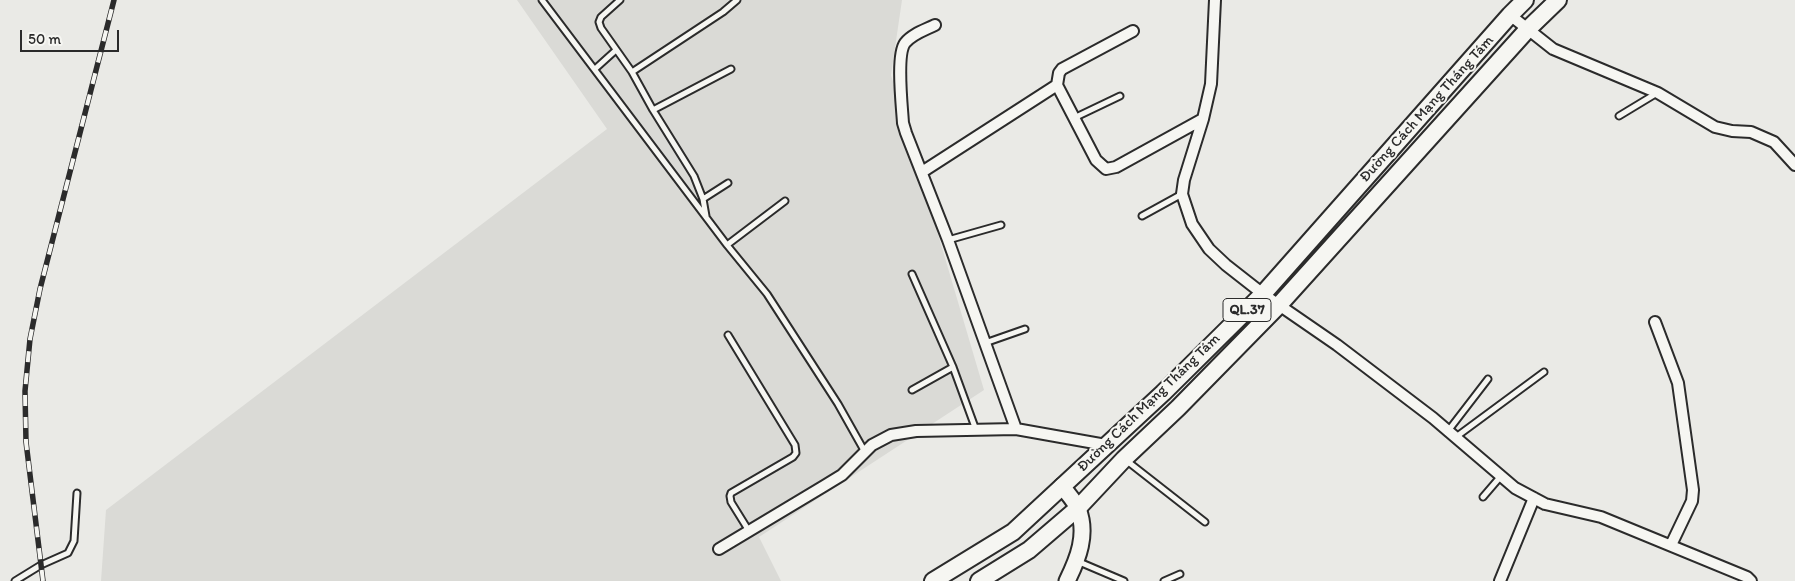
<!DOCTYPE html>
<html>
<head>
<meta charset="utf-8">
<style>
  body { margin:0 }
  #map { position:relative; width:1795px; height:581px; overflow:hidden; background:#eaeae6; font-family:Itim,sans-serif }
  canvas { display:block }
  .scale { position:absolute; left:20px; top:30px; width:99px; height:22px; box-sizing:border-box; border:2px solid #2b2b2b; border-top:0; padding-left:6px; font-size:15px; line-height:18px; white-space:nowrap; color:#2b2b2b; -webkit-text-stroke:4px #f6f6f2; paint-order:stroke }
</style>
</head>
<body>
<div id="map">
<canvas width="1795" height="581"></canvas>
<div class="scale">50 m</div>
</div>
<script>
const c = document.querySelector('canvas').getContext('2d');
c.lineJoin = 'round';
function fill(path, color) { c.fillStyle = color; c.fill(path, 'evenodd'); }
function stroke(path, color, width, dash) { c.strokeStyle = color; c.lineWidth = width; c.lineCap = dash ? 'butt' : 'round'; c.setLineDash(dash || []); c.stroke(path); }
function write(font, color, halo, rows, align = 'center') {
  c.font = font + ' Itim,sans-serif'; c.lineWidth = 4; c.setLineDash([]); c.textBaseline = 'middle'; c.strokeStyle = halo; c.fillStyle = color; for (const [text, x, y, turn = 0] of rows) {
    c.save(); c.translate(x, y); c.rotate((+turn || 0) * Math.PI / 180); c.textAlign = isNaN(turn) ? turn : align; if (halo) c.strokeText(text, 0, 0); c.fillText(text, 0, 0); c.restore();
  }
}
const built = new Path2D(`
  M517 0H902L891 75 984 390 759 537 781 581H101L106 510 607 129Z`);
const service = new Path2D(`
  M542 0 727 245 767 294 838 404 865 452
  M620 0 601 17 599 22 601 28 632 72 653 110 694 176 703 199 706 216
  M595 69 616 50
  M632 72 723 12 737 0
  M653 110 731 69
  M1619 116 1657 93
  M1074 118 1120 96
  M703 199 728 183
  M1142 216 1182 194
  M948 240 1001 225
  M727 245 785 201
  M912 274 953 367 976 430
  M728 335 795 445 796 453 793 457 731 493 730 496 731 502 749 531
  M985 343 1025 329
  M912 390 953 367
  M1448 431 1488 379
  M1456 437 1544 372
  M1127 461 1205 522
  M1483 497 1501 476
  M1077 561 1124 581
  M15 581 41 565 68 553 74 541 77 493
  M1164 581 1180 574`);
const minor = new Path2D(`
  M1215 0 1211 84 1203 119 1184 180 1182 194 1192 224 1209 249 1226 265 1263 294 1337 345 1433 418 1515 488 1545 504 1601 517 1747 577 1751 581
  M1510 15 1553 49 1658 93 1715 127 1732 131 1751 132 1774 142 1795 165
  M935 25C925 30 912 34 905 43 896 55 902 106 903 123L906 133 948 240 1016 429
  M1133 31 1062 69 1059 73 1057 85 1096 160 1106 169 1116 167 1203 119
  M922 172 1057 85
  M1655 322 1678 383 1693 490 1692 501 1671 545
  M719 549 824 486 842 475 872 445 891 435 916 431 1016 429 1106 445
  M1500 581 1534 498`);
const secondary = new Path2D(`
  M1062 486C1067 493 1075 501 1078 509 1088 534 1078 559 1067 581`);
const primary = new Path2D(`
  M933 581 1013 532 1163 393 1263 294 1510 15 1525 0
  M979 581 1029 550 1078 508 1124 459 1178 408 1279 305 1528 29 1558 0`);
const rail = new Path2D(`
  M43 581 26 442 25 391 30 339 40 289 114 0`);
const shields = [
  [1247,310,48]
];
const shieldNames = [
  ["QL.37",1247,310]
];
const streetNames = [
  ["Đường Cách Mạng Tháng Tám",1427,109,-48],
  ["Đường Cách Mạng Tháng Tám",1149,403,-44]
];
fill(built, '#dadad6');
stroke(service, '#2b2b2b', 9);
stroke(minor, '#2b2b2b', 14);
stroke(secondary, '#2b2b2b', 19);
stroke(primary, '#2b2b2b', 20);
stroke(service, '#f6f6f2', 5);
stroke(minor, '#f6f6f2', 10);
stroke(secondary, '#f6f6f2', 15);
stroke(primary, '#f6f6f2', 16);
stroke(rail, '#2b2b2b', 5.5);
stroke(rail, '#f6f6f2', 4, [11]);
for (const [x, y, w] of shields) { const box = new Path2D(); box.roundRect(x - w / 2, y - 11.5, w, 23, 4); c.fillStyle = '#f6f6f2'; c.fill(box); stroke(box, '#2b2b2b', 1); }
write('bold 14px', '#2b2b2b', null, shieldNames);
write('15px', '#2b2b2b', '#f6f6f2', streetNames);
</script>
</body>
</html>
